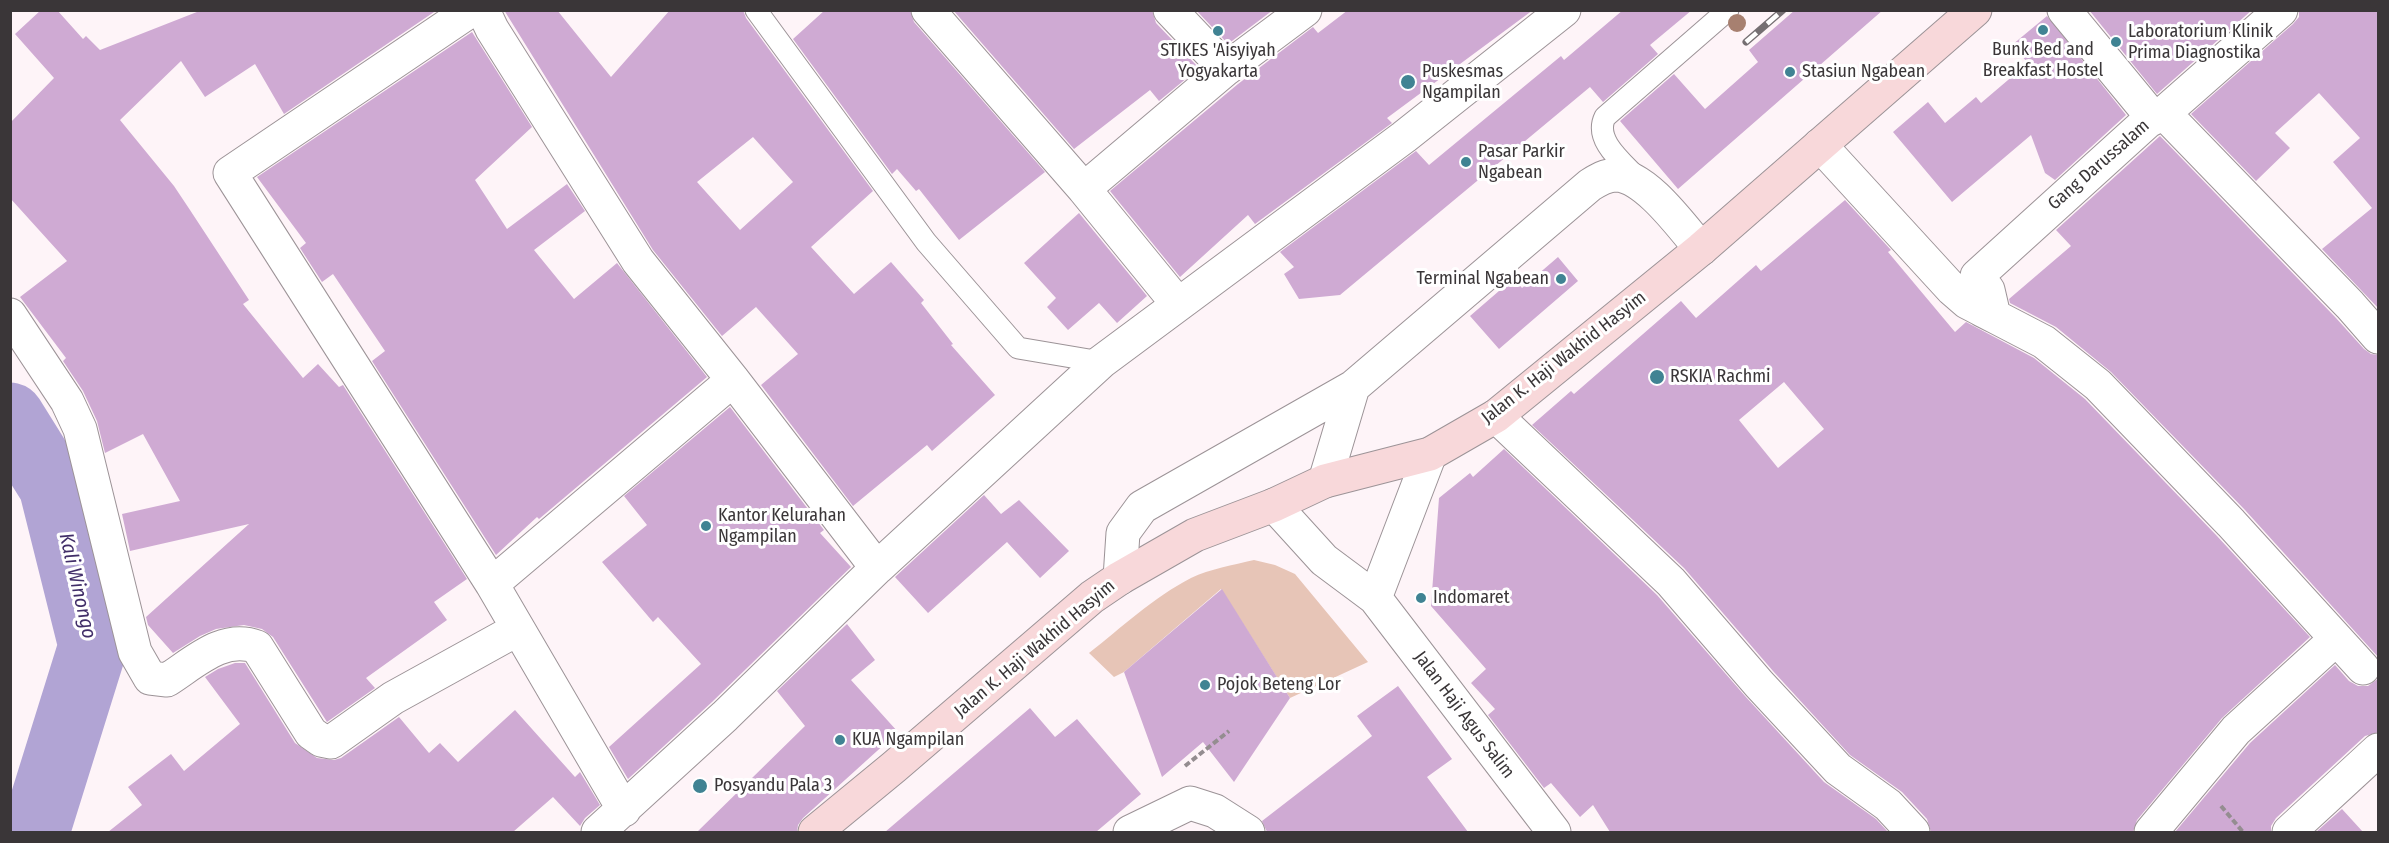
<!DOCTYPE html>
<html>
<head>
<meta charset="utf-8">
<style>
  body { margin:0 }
  #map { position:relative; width:2389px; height:843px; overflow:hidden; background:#fef4f8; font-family:"Fira Sans Condensed",sans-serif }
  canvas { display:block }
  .frame { position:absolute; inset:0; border:12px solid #3a3638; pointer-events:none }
</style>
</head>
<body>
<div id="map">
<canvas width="2389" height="843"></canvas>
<div class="frame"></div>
</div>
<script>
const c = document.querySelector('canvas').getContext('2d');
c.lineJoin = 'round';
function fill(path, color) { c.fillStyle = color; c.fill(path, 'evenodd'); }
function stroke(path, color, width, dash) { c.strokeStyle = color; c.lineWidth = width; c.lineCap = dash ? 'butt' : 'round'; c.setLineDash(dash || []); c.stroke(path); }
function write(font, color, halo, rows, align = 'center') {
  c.font = font + ' "Fira Sans Condensed",sans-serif'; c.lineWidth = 6; c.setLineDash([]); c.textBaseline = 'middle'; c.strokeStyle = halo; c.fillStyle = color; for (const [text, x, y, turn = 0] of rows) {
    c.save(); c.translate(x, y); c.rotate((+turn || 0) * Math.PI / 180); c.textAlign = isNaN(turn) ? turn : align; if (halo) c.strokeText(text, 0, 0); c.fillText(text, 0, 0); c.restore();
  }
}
const green = new Path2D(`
  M1254 560 1275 565 1295 574 1368 662 1290 698 1221 589 1124 672 1114 677 1089 653C1121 628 1154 597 1191 578 1210 569 1233 565 1254 560Z`);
const river = new Path2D(`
  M10 417 53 486 93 646 35 832`);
const building = new Path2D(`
  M41 10H57L83 39 86 36 100 50 202 10H437L284 114 255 64 205 97 181 61 120 120 174 186 190 210 249 300 243 304 303 378 318 364 339 387 343 385 467 579 434 602 447 620 366 678 375 688 327 722 273 637 262 629 244 625 216 629 200 636 173 653 148 625 146 617 249 524 130 551 122 514 180 501 143 434 105 453 97 421 83 391 63 361 66 358 20 297 67 261 10 198V123L54 78 15 34Z
  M504 10H557L611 77 670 10H743L746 18 873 191 811 247 854 294 891 262 924 300 921 303 953 344 951 345 995 395 932 451 927 445 853 506 761 385 798 354 756 307 722 336 653 250ZM753 137 793 182 740 230 697 182Z
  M825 10H910L914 22 1045 172 959 240 919 189 916 191 897 169 892 174 793 39Z
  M953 10H1152L1156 23 1199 68 1159 101 1150 90 1074 149Z
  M1196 10H1273L1228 44Z
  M1348 10H1533L1387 118 1392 123 1255 224 1248 215 1180 277 1110 191 1238 84 1313 27 1318 33Z
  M1623 10H1692L1650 45 1658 54 1603 102 1590 87 1340 295 1299 299 1284 274 1294 267 1280 252 1416 151 1429 165 1561 56 1564 60Z
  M1795 10H1883L1678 189 1620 121 1674 74 1705 109 1758 62 1749 50Z
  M2089 10H2252L2157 94Z
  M2299 10H2379V309L2322 249 2372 208 2333 162 2360 138 2319 93 2275 133 2290 148 2256 181 2191 114 2293 24 2299 17Z
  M2047 16 2126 115 2055 180 2045 173 2031 135 1952 202 1893 132 1928 102 1945 123 1976 97 1981 103 2028 63 2012 45Z
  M472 32 532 127 475 180 507 229 567 184 585 211 534 250 574 299 617 263 707 377 539 519 537 517 496 555 372 361 385 351 333 274 322 282 300 248 306 243 257 177Z
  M2160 136 2336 318 2364 349 2371 354 2379 355V658L2245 510 2111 372 2056 327 2010 303 2009 299 2071 246 2056 230Z
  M1845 200 1891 250 1888 252 1955 332 1966 322 2034 358 2085 399 2217 536 2310 637 2222 718 2137 820 2133 832H1931L1927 819 1902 792 1850 755 1773 671 1684 568 1532 425 1571 391 1574 394 1681 301 1696 318 1756 265 1761 271ZM1784 382 1824 429 1778 468 1739 420Z
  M1079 213 1147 296 1117 323 1099 303 1068 330 1047 307 1056 298 1024 263Z
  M1558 257 1578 281 1499 349 1470 316 1514 278 1522 288Z
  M730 407 824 530 820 533 851 567 712 702 628 779 609 747 701 664 658 617 653 622 602 562 647 525 624 496Z
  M1504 449 1657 595 1745 696 1824 782 1876 819 1888 832H1610L1593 805 1580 817 1551 783 1544 788 1488 715 1495 709 1471 683 1486 669 1431 606 1439 498 1470 473 1473 477Z
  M984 495 1001 514 1019 500 1069 551 1040 578 1007 542 928 613 895 577Z
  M1222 589 1290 698 1234 782 1203 742 1162 777 1124 672Z
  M847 624 875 660 851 680 898 732 803 818 798 825 797 832H697L805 726 777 691Z
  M235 663H245L295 743 317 758 334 760 341 758 399 717 429 753 440 743 458 762 515 710 575 777 580 772 600 805 585 818 580 826 553 797 513 832H108L142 805 128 787 171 754 184 771 240 724 205 677 218 669Z
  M2335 665 2349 681 2358 686H2368L2379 678V732L2365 736 2276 818 2271 826V832H2175L2250 743Z
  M1398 686 1452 759 1427 777 1468 832H1267L1262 821 1372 736 1357 716Z
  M1030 708 1055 737 1077 719 1141 794 1096 832H885Z
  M2342 809 2363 832H2316Z`);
const path = new Path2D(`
  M1185 766 1229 731
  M2221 806 2243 832`);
const service = new Path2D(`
  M756 10 926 242 1018 348 1101 362
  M1640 181C1625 164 1593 141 1605 117L1728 10`);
const minor = new Path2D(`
  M471 10 230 173 492 584 624 810
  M483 10 492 29 638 261 733 380 877 568
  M928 10 1084 189 1177 303
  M1170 10 1226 69
  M2064 10 2153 118
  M2164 113 2350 305 2378 337
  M1820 145 1952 289 1967 302 2044 342 2098 385 2231 523 2363 668
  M1084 189 1226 69 1305 10
  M1982 310 1994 316 1988 290 1977 276 2148 121 2164 113 2281 10
  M10 315 67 401 80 429 135 652 150 678 167 680C194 663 223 634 257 647L311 733 321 740 331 742 393 698 518 629
  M1496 416 1671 582 1759 684 1838 769 1888 805 1913 832
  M1325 481 1353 387
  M1120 578 1123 533 1142 507 1353 387 1590 185C1598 180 1606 175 1616 175 1646 176 1682 227 1701 249
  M492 584 733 380
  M598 832 725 716 877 568 1101 362 1404 137 1564 10
  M1130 832 1190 803 1215 811 1248 832
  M2151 832 2236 730 2336 639
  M2289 832 2378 750`);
const tertiary = new Path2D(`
  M1274 505 1324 560 1375 598 1554 832
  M1375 598 1430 454`);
const secondary = new Path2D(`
  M815 832 894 767 1092 597 1120 578 1195 535 1274 505 1325 481 1430 454 1496 416 1701 249 1975 10`);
const rail = new Path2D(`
  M1746 42 1783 10`);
const trees = [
  [1737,23]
];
const markers = [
  [2043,30,6,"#408393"],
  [1218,31,6,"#408393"],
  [2116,42,6,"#408393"],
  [1790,72,6,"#408393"],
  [1408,82,8,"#408393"],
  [1466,162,6,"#408393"],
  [1561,279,6,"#408393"],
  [1657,377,8,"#408393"],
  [706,526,6,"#408393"],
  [1421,598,6,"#408393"],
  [1205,685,6,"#408393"],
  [840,740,6,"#408393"],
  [700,786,8,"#408393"]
];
const poiNames = [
  ["Laboratorium Klinik",2128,32],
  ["Prima Diagnostika",2128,53],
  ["Bunk Bed and",2043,50,"center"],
  ["Breakfast Hostel",2043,71,"center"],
  ["STIKES 'Aisyiyah",1218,51,"center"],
  ["Yogyakarta",1218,72,"center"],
  ["Puskesmas",1422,72],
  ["Ngampilan",1422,93],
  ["Stasiun Ngabean",1802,72],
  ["Pasar Parkir",1478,152],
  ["Ngabean",1478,173],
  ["Terminal Ngabean",1549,279,"right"],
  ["RSKIA Rachmi",1670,377],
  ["Kantor Kelurahan",718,516],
  ["Ngampilan",718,537],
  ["Indomaret",1433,598],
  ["Pojok Beteng Lor",1217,685],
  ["KUA Ngampilan",852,740],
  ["Posyandu Pala 3",714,786]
];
const streetNames = [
  ["Gang Darussalam",2099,165,-41],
  ["Jalan K. Haji Wakhid Hasyim",1564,358,-38],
  ["Jalan K. Haji Wakhid Hasyim",1035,649,-40],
  ["Jalan Haji Agus Salim",1464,715,53]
];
const waterNames = [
  ["Kali Winongo",77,586,77]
];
fill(green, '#e7c5b7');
stroke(river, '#b1a4d4', 69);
fill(building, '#cfaad3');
stroke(service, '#9c9397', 23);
stroke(minor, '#9c9397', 35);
stroke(tertiary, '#9c9397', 35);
stroke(secondary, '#9c9397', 35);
stroke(path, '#948d90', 4, [6, 3]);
stroke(service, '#fff', 21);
stroke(minor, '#fff', 33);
stroke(tertiary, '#fff', 33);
stroke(secondary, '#f8d8da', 33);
stroke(rail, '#756f72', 7);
stroke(rail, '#fff', 4.5, [14]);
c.fillStyle = '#a78070';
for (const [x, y] of trees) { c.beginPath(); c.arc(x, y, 9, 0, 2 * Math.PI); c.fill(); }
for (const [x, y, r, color] of markers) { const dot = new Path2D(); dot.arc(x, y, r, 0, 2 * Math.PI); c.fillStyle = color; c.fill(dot); stroke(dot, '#fff', 2); }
write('18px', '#3a3638', '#fff', poiNames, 'left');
write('18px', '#3a3638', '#fff', streetNames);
write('italic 20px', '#412e68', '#fff', waterNames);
</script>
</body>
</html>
